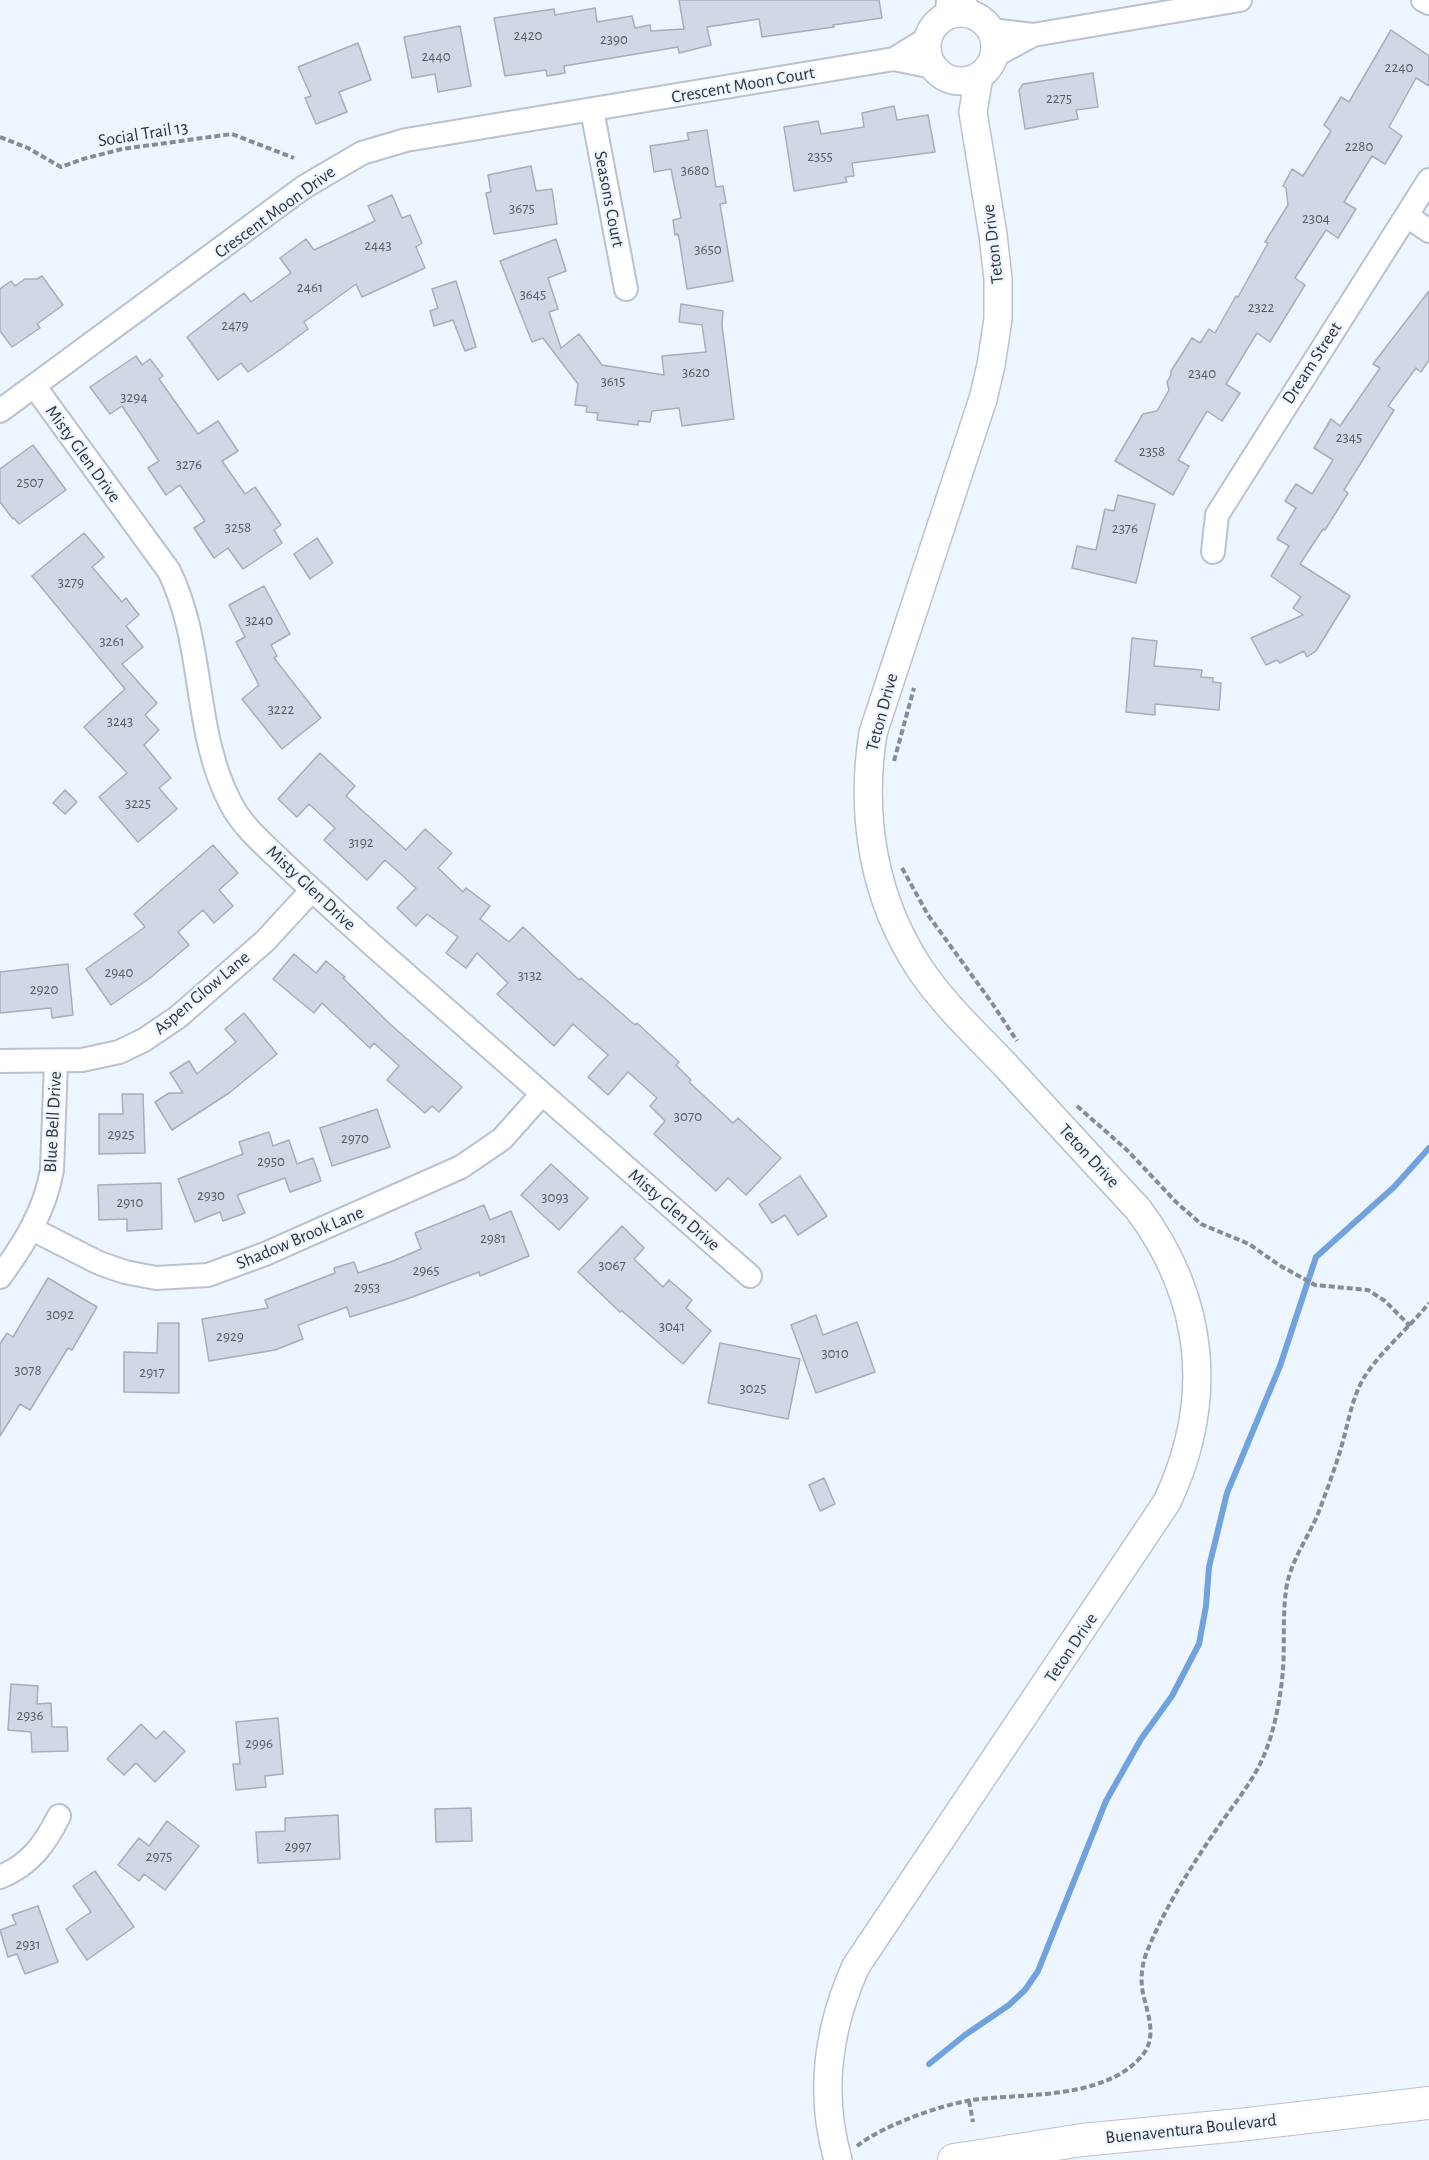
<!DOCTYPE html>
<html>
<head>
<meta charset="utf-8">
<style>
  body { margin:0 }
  canvas { display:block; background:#edf5fe }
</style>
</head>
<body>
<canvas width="1429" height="2160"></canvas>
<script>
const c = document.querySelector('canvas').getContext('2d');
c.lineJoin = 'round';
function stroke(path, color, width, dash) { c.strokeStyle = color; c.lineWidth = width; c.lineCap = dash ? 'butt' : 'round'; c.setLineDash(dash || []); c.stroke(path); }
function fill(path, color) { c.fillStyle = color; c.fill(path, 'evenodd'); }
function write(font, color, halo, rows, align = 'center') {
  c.font = font + ' "Alegreya Sans",sans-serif'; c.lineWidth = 5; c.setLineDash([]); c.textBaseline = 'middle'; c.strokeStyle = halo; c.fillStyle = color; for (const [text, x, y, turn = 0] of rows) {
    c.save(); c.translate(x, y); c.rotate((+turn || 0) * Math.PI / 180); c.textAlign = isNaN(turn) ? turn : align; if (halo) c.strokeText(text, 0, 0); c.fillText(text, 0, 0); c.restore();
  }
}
const stream = new Path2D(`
  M929 2064 965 2035 1009 2005 1025 1990 1038 1971 1106 1801 1141 1739 1172 1696 1199 1644 1206 1606 1209 1567 1227 1493 1280 1366 1316 1257 1394 1187 1429 1148`);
const building = new Path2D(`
  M679 0H879L882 18 833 25 834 27 762 37 759 19 707 27 711 45 679 53 678 47 564 66 565 73 547 76 546 70 505 76 494 18 554 9 555 15 595 8 597 22 632 16 635 28 650 25 651 31 684 29Z
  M460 26 471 86 438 92 435 74 412 78 404 37Z
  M1391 30 1429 56V86L1416 78 1389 127 1402 136 1385 164 1372 156 1344 202 1356 209 1338 238 1326 230 1295 278 1305 285 1270 342 1257 333 1226 384 1240 393 1222 421 1207 411 1178 460 1189 466 1173 495 1115 461 1143 414 1157 411 1169 390 1167 382 1171 375V371L1192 338 1200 343 1209 329 1215 333 1236 296 1238 297 1268 243 1265 242 1288 205 1286 188 1283 186 1292 169 1303 176 1331 131 1324 125 1341 97 1349 102Z
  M358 43 371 80 339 92 347 112 316 124 305 98 311 96 298 67Z
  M1093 73 1098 107 1076 110 1078 119 1025 129 1019 90 1023 84Z
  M894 106 897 120 928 115 935 152 852 163 854 176 845 177 847 182 794 191 784 127 818 121 821 134 864 127 862 113Z
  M707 130 716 187 723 186 726 203 720 204 733 281 687 289 680 244 678 234 675 235 673 220 681 218 671 169 654 172 650 146 689 140 687 133Z
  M531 166 536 191 552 189 557 224 494 234 486 193 491 192 488 175Z
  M392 195 402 218 410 215 422 243 416 247 425 268 362 297 356 284 304 322 308 329 280 350 248 372 241 363 218 380 187 337 244 293 251 302 291 273 280 258 306 239 314 250 375 221 368 206Z
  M556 239 566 271 548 278 558 309 549 312 561 348 579 334 602 365 664 375 662 356 706 352 702 325 679 322 681 304 723 311 722 325 734 419 682 426 679 408 652 411 650 422 638 421V425L597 420 598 413 586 412 587 406 575 405 578 384 543 338 532 342 500 261Z
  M42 276 63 305 37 324 40 328 12 347 0 331V289L11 281 15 286 25 279H37Z
  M456 281 476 347 465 351 453 320 434 326 430 311 438 308 432 289Z
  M1429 291V360L1421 372 1416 368 1388 406 1394 410 1344 490 1348 493 1325 530 1323 529 1300 564 1350 596 1316 651 1307 657 1304 651 1280 663 1277 660 1266 665 1251 638 1303 615 1293 608 1301 597 1271 576 1289 546 1277 539 1296 508 1285 501 1296 484 1312 494 1333 460 1314 448 1331 419 1340 426 1380 368 1373 364Z
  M136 356 142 365 150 359 163 376 159 379 198 434 218 421 238 451 222 461 245 494 255 487 281 525 274 530 282 543 243 569 228 548 214 558 194 528 205 521 180 485 166 495 148 468 159 461 122 406 110 414 90 387Z
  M33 445 66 490 19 524 14 518 13 519 0 502V469Z
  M1118 495 1155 504 1136 583 1072 568 1077 546 1096 550 1105 509 1114 511Z
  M84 533 104 557 92 567 122 602 126 598 139 615 126 626 143 647 122 664 157 703 145 715 159 730 144 745 171 778 159 788 177 809 138 842 99 797 127 773 84 727 125 689 32 576Z
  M317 538 333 563 310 579 294 554Z
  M264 586 290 634 271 645 277 656 274 658 321 718 282 749 242 699 259 685 236 642 245 637 229 605Z
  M1132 638 1157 641 1154 666 1202 670 1201 677 1213 678V682L1221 683 1219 710 1155 704V715L1126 712Z
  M320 753 355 786 346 796 406 850 425 829 452 853 438 868 463 892 466 888 490 906 480 919 509 942 523 927 579 980 581 978 635 1025 637 1023 679 1062 676 1065 691 1080 689 1082 733 1123 738 1118 781 1158 746 1195 728 1178 716 1191 654 1134 665 1121 650 1106 657 1098 628 1072 608 1095 588 1077 608 1055 573 1024 554 1046 497 994 508 983 477 953 466 968 446 953 458 937 427 914 416 926 397 908 416 888 385 860 367 880 324 840 335 828 309 804 297 817 278 799Z
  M65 790 77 802 65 814 53 803Z
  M213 845 238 873 219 890 233 906 214 923 203 910 178 932 189 945 150 978 111 1005 86 969 145 927 134 914Z
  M294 954 316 973 326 961 345 977 343 978 391 1025 462 1087 439 1112 432 1106 425 1113 387 1080 399 1066 374 1043 370 1048 322 1003 314 1013 273 979Z
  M68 964 73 1015 52 1018 51 1008 0 1013V972Z
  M244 1013 277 1054 229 1093 172 1130 155 1102 169 1093H183L170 1073 189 1061 197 1074 236 1042 225 1029Z
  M122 1094H143L145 1153 99 1154V1114H123Z
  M377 1109 390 1147 332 1166 320 1128Z
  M269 1132 273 1146 289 1140 297 1164 313 1158 321 1181 290 1192 285 1178 237 1195 245 1213 223 1221 220 1212 195 1222 178 1179 243 1154 239 1142Z
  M551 1164 588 1198 559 1230 521 1195Z
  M800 1176 827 1216 798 1235 785 1215 772 1223 759 1204Z
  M161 1183 162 1229 127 1231V1219L99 1220 98 1185Z
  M484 1205 490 1220 511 1211 529 1256 480 1276 479 1272 407 1299 350 1317 347 1307 298 1325 303 1339 275 1350 209 1361 202 1319 268 1308 265 1300 335 1273 334 1268 354 1262 358 1273 393 1261 421 1249 415 1233Z
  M622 1226 644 1248 634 1259 663 1287 669 1280 692 1300 686 1308 711 1331 683 1364 622 1311 620 1312 578 1272Z
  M48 1278 97 1307 72 1350 68 1348 30 1410 20 1404 0 1436V1344L7 1333 13 1337Z
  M816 1315 823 1335 857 1322 875 1372 816 1393 791 1325Z
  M158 1323H179V1393L124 1392V1352L157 1353Z
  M720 1343 800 1359 788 1419 708 1403Z
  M824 1478 835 1504 820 1511 809 1485Z
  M11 1684 38 1686 37 1704 51 1703 52 1727H67L68 1751 32 1752 31 1732 8 1730Z
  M278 1718 283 1774 265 1776 266 1787 236 1790 233 1764H240L236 1722Z
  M141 1724 156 1739 164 1731 185 1751 155 1782 136 1763 124 1775 107 1759Z
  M471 1808 472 1841 436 1842 435 1809Z
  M338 1815 340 1859 258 1863 256 1832 285 1831V1818Z
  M167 1821 199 1846 165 1890 144 1874 139 1881 118 1865 139 1838 149 1846Z
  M95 1871 134 1927 87 1960 66 1929 91 1912 73 1886Z
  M38 1906 58 1962 25 1974 17 1954 8 1957 0 1930 16 1924 12 1915Z`);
const path = new Path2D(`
  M0 137 28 148 61 167 83 159 122 149 232 134 294 158
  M894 761 914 688
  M902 868 928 915 992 1003 1017 1041
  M1077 1106 1128 1151 1176 1202 1201 1224 1249 1244 1279 1265 1315 1285 1368 1290 1385 1301 1410 1326
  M969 2101 973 2122
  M857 2146C882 2126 940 2105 972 2100 1024 2093 1101 2100 1140 2058 1160 2037 1146 2012 1142 1988 1141 1976 1142 1965 1146 1954 1163 1911 1190 1868 1216 1830 1233 1805 1254 1781 1265 1753 1275 1728 1281 1696 1283 1669 1285 1641 1282 1612 1287 1584 1293 1556 1312 1532 1321 1506 1329 1484 1337 1463 1343 1441 1349 1419 1353 1395 1365 1376 1382 1350 1409 1328 1429 1303`);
const minor = new Path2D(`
  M962 0 972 14
  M1423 0 1429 3
  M947 15 948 0
  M991 30 1033 35 1240 0
  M994 56 1033 35
  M894 59 928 38
  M592 110 626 289
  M1407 216 1429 231
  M35 387 169 571C206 647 192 730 231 804 242 825 260 841 277 857 309 888 342 917 375 947 500 1057 625 1167 750 1276
  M0 411 304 187 362 153 406 140 894 59 933 67
  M1213 552 1217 515 1429 180
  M0 1061 82 1060 119 1052 144 1040 178 1017 265 941 312 890
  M32 1229 99 1263 125 1272 156 1278 208 1275 265 1254 461 1167 502 1139 542 1094
  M0 1277C24 1244 45 1211 52 1170L56 1061
  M0 1877C30 1865 45 1844 59 1816`);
const tertiary = new Path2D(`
  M927 47a34 34 0 1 1 68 0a34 34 0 1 1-68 0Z
  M838 2160C819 2094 828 2028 856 1966L1167 1502C1215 1400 1205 1299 1138 1209 1094 1162 1051 1115 1008 1068 978 1036 944 1005 920 969 873 898 860 815 873 733L983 399 991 365 998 319V279L993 235 973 112 979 76`);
const secondary = new Path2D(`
  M954 2160 1082 2140 1239 2125 1429 2103`);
const numberNames = [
  ["2420",528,35],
  ["2390",614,39],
  ["2440",436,56],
  ["2240",1399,67],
  ["2275",1059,98],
  ["2280",1359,146],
  ["2355",820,156],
  ["3680",695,170],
  ["3675",522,208],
  ["2304",1316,218],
  ["2443",378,245],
  ["3650",708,249],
  ["2461",310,287],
  ["3645",533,294],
  ["2322",1261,307],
  ["2479",235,325],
  ["3620",696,372],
  ["2340",1202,373],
  ["3615",613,381],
  ["3294",134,397],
  ["2345",1349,437],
  ["2358",1152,451],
  ["3276",189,464],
  ["2507",30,482],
  ["3258",238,527],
  ["2376",1125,528],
  ["3279",71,582],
  ["3240",259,620],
  ["3261",112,641],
  ["3222",281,709],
  ["3243",120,721],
  ["3225",138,803],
  ["3192",361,842],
  ["2940",119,972],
  ["3132",530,975],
  ["2920",44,989],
  ["3070",688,1116],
  ["2925",121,1134],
  ["2970",355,1138],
  ["2950",271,1161],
  ["2930",211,1195],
  ["3093",555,1197],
  ["2910",130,1202],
  ["2981",493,1238],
  ["3067",612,1265],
  ["2965",426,1270],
  ["2953",367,1287],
  ["3092",60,1314],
  ["3041",672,1326],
  ["2929",230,1336],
  ["3010",835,1353],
  ["3078",28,1370],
  ["2917",152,1372],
  ["3025",753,1388],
  ["2936",30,1715],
  ["2996",259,1743],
  ["2997",298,1846],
  ["2975",159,1856],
  ["2931",28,1944]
];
const streetNames = [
  ["Crescent Moon Court",743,85,-10],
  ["Social Trail 13",143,134,-9],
  ["Seasons Court",609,199,79],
  ["Crescent Moon Drive",275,212,-36],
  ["Teton Drive",993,244,-97],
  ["Dream Street",1312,363,-57],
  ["Misty Glen Drive",83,454,54],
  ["Teton Drive",882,712,-75],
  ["Misty Glen Drive",311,888,43],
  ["Aspen Glow Lane",202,993,-40],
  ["Blue Bell Drive",53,1122,-87],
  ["Teton Drive",1089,1156,47],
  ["Misty Glen Drive",674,1210,41],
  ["Shadow Brook Lane",300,1238,-23],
  ["Teton Drive",1071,1648,-56],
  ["Buenaventura Boulevard",1191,2129,-6]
];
stroke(stream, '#70a2dd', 6);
fill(building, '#cfd9e5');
stroke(building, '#a5afba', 1.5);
stroke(minor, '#b9c3cf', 26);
stroke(tertiary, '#b9c3cf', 30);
stroke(secondary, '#b9c3cf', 34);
stroke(path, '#868c93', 4, [6, 3]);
stroke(minor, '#fff', 22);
stroke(tertiary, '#fff', 27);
stroke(secondary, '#fff', 32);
write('15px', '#585d64', null, numberNames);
write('18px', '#303439', '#edf5fe', streetNames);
</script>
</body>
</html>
